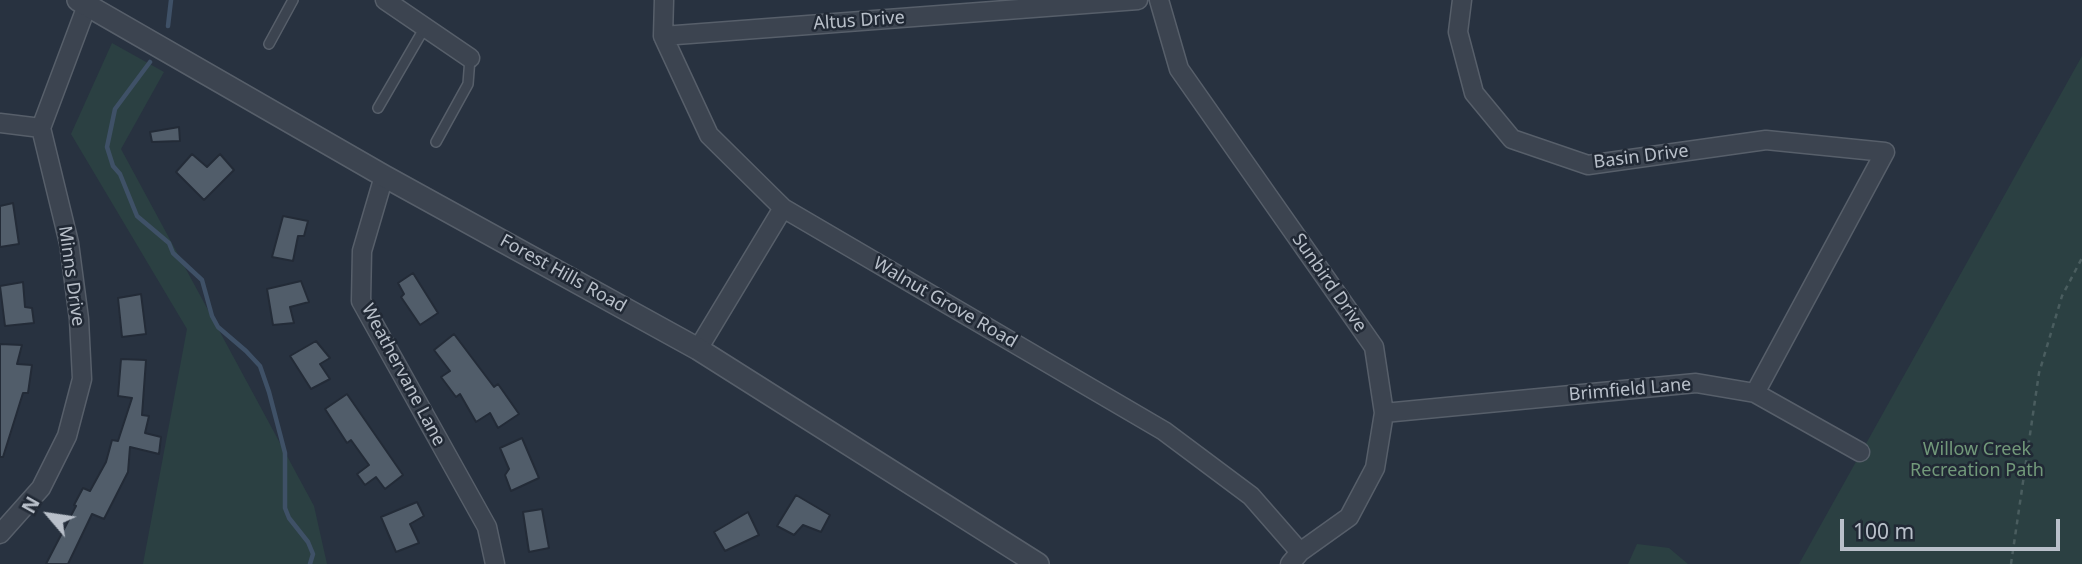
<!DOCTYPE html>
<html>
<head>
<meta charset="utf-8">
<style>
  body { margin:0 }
  #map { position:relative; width:2082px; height:564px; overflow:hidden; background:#283240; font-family:"Noto Sans",sans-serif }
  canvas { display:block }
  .north { position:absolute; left:14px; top:480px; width:70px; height:70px; -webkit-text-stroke:5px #212935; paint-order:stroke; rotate:299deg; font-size:19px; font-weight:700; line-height:28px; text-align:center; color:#b9c0ca }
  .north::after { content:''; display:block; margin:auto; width:24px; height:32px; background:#b9c0ca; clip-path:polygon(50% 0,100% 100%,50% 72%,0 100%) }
  .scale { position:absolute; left:1840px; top:519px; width:220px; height:32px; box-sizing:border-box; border:4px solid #b9c0ca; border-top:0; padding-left:9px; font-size:21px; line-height:24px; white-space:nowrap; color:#b9c0ca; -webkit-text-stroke:5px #212935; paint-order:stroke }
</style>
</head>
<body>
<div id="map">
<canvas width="2082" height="564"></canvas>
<div class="north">N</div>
<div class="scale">100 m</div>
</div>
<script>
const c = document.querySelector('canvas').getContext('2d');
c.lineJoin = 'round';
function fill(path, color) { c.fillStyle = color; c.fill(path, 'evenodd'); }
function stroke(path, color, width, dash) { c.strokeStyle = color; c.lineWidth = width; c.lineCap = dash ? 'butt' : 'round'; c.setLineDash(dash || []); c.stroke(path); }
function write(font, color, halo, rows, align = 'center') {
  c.font = font + ' "Noto Sans",sans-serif'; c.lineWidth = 5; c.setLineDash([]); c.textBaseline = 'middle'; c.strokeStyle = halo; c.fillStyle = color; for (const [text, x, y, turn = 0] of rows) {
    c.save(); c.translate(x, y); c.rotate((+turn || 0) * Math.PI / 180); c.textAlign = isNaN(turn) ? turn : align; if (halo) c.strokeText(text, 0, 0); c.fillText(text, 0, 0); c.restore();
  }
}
const green = new Path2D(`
  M112 43 164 72 121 149 314 506 327 564H143L187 329 71 134Z
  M2082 56V564H1799Z
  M1637 544 1669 548 1688 564H1628Z`);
const stream = new Path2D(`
  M168 26 171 0
  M150 62 115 109 107 147 113 166 120 174 137 216 169 243 173 253 202 280 212 316 218 327 246 351 260 366 269 392 285 453V508L289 518 308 542 313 554 310 564`);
const building = new Path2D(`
  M179 127 180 141 152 142 150 132Z
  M192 154 207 167 220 154 234 170 204 200 176 172Z
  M13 203 19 244 0 247V206Z
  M283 216 308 221 304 236H298L293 261 272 257Z
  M413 273 438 313 420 325 401 297 404 294 398 283Z
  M301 281 309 302 290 307 294 323 273 325 267 289Z
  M23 282 25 307 32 308 34 323 5 326 0 286Z
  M141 294 146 334 122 337 118 298Z
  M454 334 494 387 498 384 519 414 498 428 490 413 476 422 460 394 456 397 441 377 450 371 434 350Z
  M316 341 330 358 320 364 330 379 311 389 290 356Z
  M0 344 22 345 17 364 32 365 28 393H23L3 457H0Z
  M121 359 146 360 142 415 149 416 145 433 161 437 159 454 130 447 128 472 104 519 92 514 68 564H46L76 506 74 505 83 488 90 491 106 462 112 440 118 441 132 398 118 396Z
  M347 394 403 475 385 489 376 477 365 485 357 474 369 465 351 440 347 443 325 409Z
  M522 438 539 478 511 491 505 475 509 469 500 448Z
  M796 495 830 515 821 532 803 525 794 535 777 526Z
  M417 502 424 516 410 524 419 543 396 552 381 517Z
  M542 509 549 548 529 552 523 512Z
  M748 512 759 535 725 551 714 532Z`);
const path = new Path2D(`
  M2011 564 2039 373 2062 296 2082 258`);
const service = new Path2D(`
  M269 44 293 0
  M378 108 425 27
  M436 142 468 84 470 58`);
const minor = new Path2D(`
  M385 0 470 58
  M664 0 663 36 709 135 783 208 1164 431 1251 496 1300 552
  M1159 0 1179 69 1374 347 1384 413 1375 468 1349 517 1300 552 1290 564
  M1462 0 1458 32 1474 93 1512 139 1588 165 1766 140 1885 152 1755 393
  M663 36 1138 0
  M0 123 41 128
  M384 176 362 251 361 301 487 527 495 564
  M698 349 783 208
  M1384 413 1696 383 1755 393 1860 452
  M0 534 41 488 67 436 82 379 79 319 69 243 41 128 89 0`);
const tertiary = new Path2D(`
  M78 0 384 176 698 349 1038 564`);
const streetNames = [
  ["Altus Drive",859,21,-4],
  ["Basin Drive",1641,157,-7],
  ["Forest Hills Road",563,274,29],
  ["Minns Drive",71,276,82],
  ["Sunbird Drive",1329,283,55],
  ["Walnut Grove Road",945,303,30],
  ["Weathervane Lane",403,375,62],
  ["Brimfield Lane",1630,390,-5]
];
const parkNames = [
  ["Willow Creek",1977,450],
  ["Recreation Path",1977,471]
];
fill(green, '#2b4042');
stroke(stream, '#3f5167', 4.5);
fill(building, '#515d6a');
stroke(building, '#232b37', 2);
stroke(service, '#575f6a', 12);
stroke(minor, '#575f6a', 21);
stroke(tertiary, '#575f6a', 24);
stroke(path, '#4a5d5f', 2.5, [5, 5]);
stroke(service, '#3c4450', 9);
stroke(minor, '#3c4450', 18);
stroke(tertiary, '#3c4450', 21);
write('18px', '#b9c0ca', '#212935', streetNames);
write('18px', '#72997a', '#212935', parkNames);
</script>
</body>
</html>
